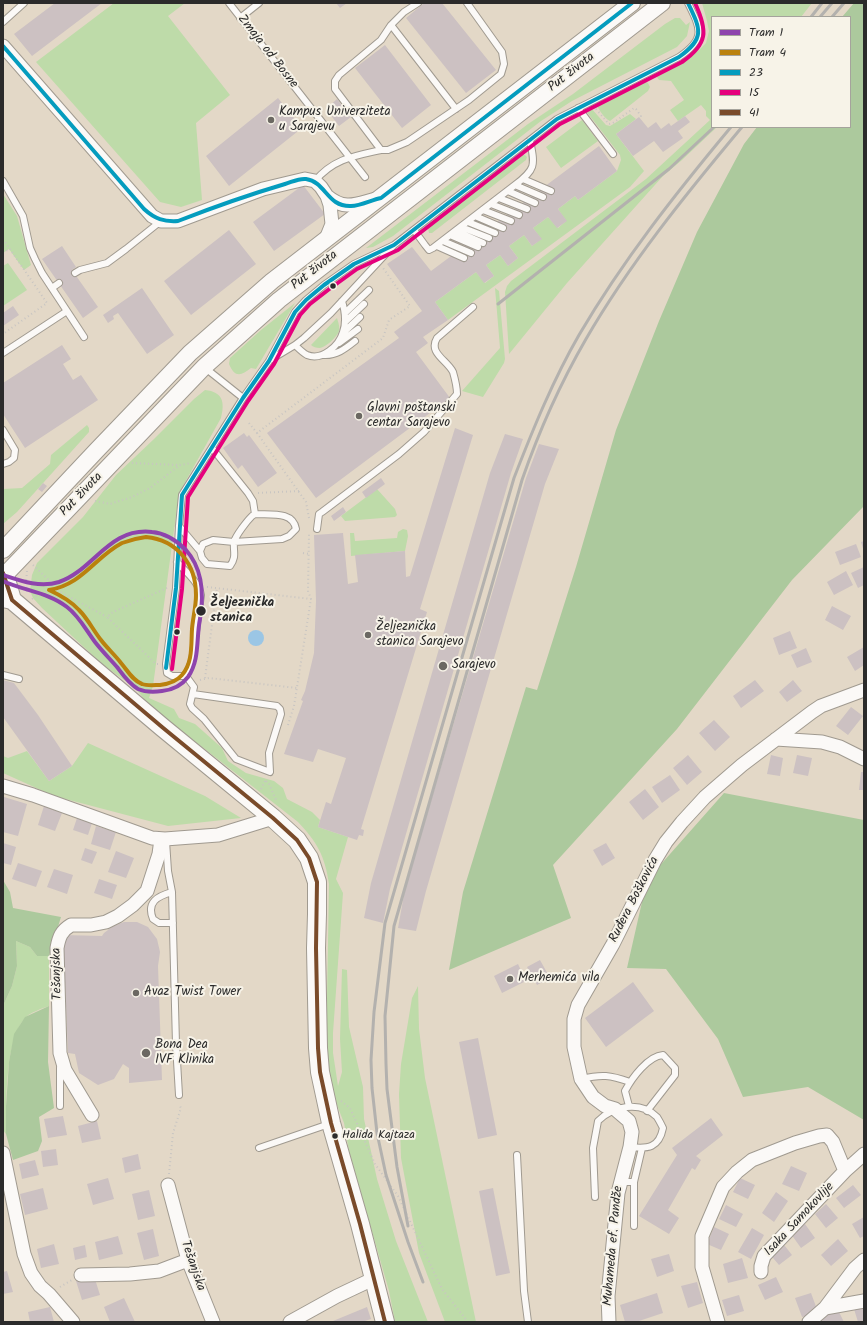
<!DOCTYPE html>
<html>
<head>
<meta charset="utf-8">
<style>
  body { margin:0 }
  #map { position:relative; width:867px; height:1325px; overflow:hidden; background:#e3d8c7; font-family:Kalam,sans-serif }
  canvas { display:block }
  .frame { position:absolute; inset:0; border:4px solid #2b2b2b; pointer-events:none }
  .legend { position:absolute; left:711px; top:16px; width:140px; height:112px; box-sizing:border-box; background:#f7f3e8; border:1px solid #a5a39c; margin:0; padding:5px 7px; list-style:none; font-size:12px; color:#2b2b2b }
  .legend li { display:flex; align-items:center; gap:8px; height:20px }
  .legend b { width:20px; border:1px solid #a5a39c }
</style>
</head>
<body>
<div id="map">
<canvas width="867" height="1325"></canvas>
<div class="frame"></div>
<ul class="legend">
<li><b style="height:5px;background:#8e44ad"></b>Tram 1</li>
<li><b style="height:5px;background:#ba810d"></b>Tram 4</li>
<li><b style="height:5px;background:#049cbe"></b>23</li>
<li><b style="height:5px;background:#e5007d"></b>15</li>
<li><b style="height:5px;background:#7a4b2a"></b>41</li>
</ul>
</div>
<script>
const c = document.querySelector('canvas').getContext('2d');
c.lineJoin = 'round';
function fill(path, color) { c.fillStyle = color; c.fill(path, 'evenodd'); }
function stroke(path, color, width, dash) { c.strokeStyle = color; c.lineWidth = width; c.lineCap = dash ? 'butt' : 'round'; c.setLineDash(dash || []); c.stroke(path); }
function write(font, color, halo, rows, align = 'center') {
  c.font = font + ' Kalam,sans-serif'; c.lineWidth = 4; c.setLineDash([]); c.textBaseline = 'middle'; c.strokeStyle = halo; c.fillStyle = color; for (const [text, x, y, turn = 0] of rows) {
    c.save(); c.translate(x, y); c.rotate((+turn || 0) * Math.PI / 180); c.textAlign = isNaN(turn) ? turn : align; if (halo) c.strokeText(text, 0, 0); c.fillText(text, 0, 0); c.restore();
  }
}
const green = new Path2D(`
  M114 3H185L168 16 230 95 196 123 202 200 181 207 160 202 36 62Z
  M702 3H812L801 17H712V127H717L682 160 663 176 567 283 509 354 505 292 507 286 511 281 646 179 710 120 706 116V111L701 105 678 121 670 110 684 100 671 81 659 80 657 77 658 73 699 50 706 43 709 31 707 21Z
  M675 18H680L686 25 690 22 687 36 677 47 572 101 541 121 393 236 373 247 366 248 528 124 573 94 665 24Z
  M643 80 648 83 650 87 648 91 610 121C605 119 600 111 597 106L598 104Z
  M591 108 606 125 610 126 630 114 636 119 616 134 644 171 630 187 448 320 435 302 476 272 485 283 494 276 486 265 500 255 508 266 518 258 509 246 524 235 532 246 541 239 533 228 548 217 558 228 566 221 558 209 575 196 578 200 617 171 621 160 620 155 586 111Z
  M582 120 598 141 561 168 546 147Z
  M522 155H525L527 157 526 160 432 233H429L428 228Z
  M3 194 17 216 31 265 24 270 9 249 3 253Z
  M8 263 27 290 3 306V266Z
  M495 288 499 291 505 359 504 363 483 397 462 391 500 348Z
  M295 303 256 369 251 368C241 376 235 378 229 364L230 358 261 330Z
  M337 318C338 322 340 326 339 331 337 337 326 347 320 348 316 348 313 347 311 345Z
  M205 390C223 392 225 402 221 418L179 493 153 686 149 698 174 709 179 718 195 724 222 748 228 761 246 773 274 781 283 788 287 799 312 812 320 820 318 827 348 837 336 879 343 893 333 1033V1053L338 1086 342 1072 340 1039 342 969 347 970 349 1027 363 1087 364 1119 377 1179 396 1241 428 1322H395L389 1291 349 1151 344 1123 335 1100 326 1056 329 884C325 856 317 842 298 822L151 707 135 688 102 664 42 608 33 598 30 591 32 575 37 563 83 517 116 475 154 439 194 399Z
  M87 425 89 428V432L17 512 3 524V489L22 488 50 464 51 455Z
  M377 489 395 509 397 515 395 517 345 521 341 516Z
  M403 529 407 530 408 536 405 551 351 556 350 533H354L355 541 397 538 398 532Z
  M88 743 205 796 241 818 168 826 54 796 3 773V756L8 758 27 751 49 781 72 766Z
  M16 941 30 947 37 956H49V1006C43 1008 29 1013 25 1018 5 1039 6 1104 6 1134L3 1130V1006L12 986 17 966Z
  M418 986 419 1029 425 1078 476 1322H445L419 1253 401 1158 399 1094 401 1064 412 998Z`);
const forest = new Path2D(`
  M854 3H864V506L792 580 677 729 553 865 571 918 449 970 463 892 526 687 537 690 576 567 616 430 659 321 697 232 744 144 757 127H850V17H842Z
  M724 793 864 820V1120L808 1087 743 1097 718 1039 666 969 627 968 647 880Z
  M3 880 10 892 13 908 61 917 49 956H37L30 947 16 941 17 966 12 986 3 1006Z
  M49 1006 48 1062 54 1108 39 1117 42 1141 38 1151 13 1160 6 1134V1106L9 1062 14 1034 25 1017Z`);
const water = new Path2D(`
  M248 638a8 8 0 1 1 16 0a8 8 0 1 1-16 0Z`);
const building = new Path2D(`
  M55 3H102L32 56 14 34Z
  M336 3H347L340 8Z
  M424 3H442L496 70 466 93 406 18Z
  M385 45 431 105 402 128 355 68Z
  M278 98 302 128 229 186 206 156Z
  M337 99 351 117 339 126 326 109Z
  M685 116 690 122 678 131 683 138 663 152 654 141 633 156 616 134 639 117 648 128 656 122 661 129 669 123 671 126Z
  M599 146 617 171 578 200 575 196 558 209 567 221 557 228 548 217 533 228 542 239 532 246 524 235 509 246 518 258 508 266 500 255 486 265 494 276 484 283 476 272 435 302 448 320 423 337 428 343 416 352 450 398 316 498 267 433 399 338 394 332 422 311 387 264 412 247 431 271Z
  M303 185 325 214 274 251 253 222Z
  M229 230 256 264 191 315 164 281Z
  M62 246 76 267 72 270 98 307 83 318 42 259Z
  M142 288 174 335 147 354 118 313 113 316 114 319 108 323 103 315Z
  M13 306 19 315 3 326V313Z
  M62 345 71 359 63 364 73 380 81 375 98 400 25 448 3 414V383Z
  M455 428 473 435 420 609 427 612 361 829 364 830 363 836 359 835 357 840 318 827 326 802 331 804 346 758 318 749 313 762 284 754 303 701 301 700 305 691 314 653 316 601 314 535 343 533 348 584 358 582 355 555 405 551 406 577 410 576Z
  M244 433 247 437 249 435 277 473 258 487 242 465 238 469 223 448Z
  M505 434 523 439 511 473 390 889 383 923 364 918 371 883 490 473Z
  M539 444 559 449 545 484 426 891 416 931 398 928 405 889 526 478Z
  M381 478 385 484 366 498 362 492Z
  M43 483 47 486 42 492 38 489Z
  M343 507 346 512 334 521 331 516Z
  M864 541V552L861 542Z
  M856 544 861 557 840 565 835 552Z
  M864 567V585L858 588 851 573Z
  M846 571 853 585 834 595 827 582Z
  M832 606 851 616 843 630 825 620Z
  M790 631 797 648 779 655 773 638Z
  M864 647V665L855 671 847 657Z
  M806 648 812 662 797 668 791 655Z
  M3 680 14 683 38 715 72 766 49 781 3 717Z
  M755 680 764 691 741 708 733 696Z
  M793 680 802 691 787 702 779 692Z
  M851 707 863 716 848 735 836 726Z
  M714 720 730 737 715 751 699 733Z
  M688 755 702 772 687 785 673 768Z
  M771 755 783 758 780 776 767 774Z
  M797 755 812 758 808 776 793 773Z
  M861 772H864V790H859Z
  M670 775 680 790 662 803 652 787Z
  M645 789 659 807 643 820 629 802Z
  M4 797 27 804 18 836 3 832Z
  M44 806 62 813 55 831 38 825Z
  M77 818 92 823 88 835 73 830Z
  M96 826 116 832 110 850 91 844Z
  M3 843 16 847 11 865 3 863Z
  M606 843 615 858 602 866 593 850Z
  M85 848 97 852 92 864 81 860Z
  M116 851 134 858 126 878 108 872Z
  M18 863 42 871 36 887 12 879Z
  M54 869 73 875 67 894 47 887Z
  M99 879 117 885 112 899 94 893Z
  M124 922H137L148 927 157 939 160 952 158 966 162 1080 129 1083V1068L123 1064 114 1079 98 1085 79 1073 75 1054 68 1053 63 935 102 936 104 933 112 927Z
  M540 960 550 978 537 985 527 967Z
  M518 964 526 981 502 993 494 976Z
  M633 982 654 1011 606 1047 585 1018Z
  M478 1038 497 1135 478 1139 459 1042Z
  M63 1116 67 1135 48 1138 44 1119Z
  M711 1118 723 1135 696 1156 701 1160 695 1170 692 1168 668 1210 679 1218 669 1234 639 1216 677 1155 672 1148Z
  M97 1121 101 1139 82 1143 78 1126Z
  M56 1149 58 1165 43 1167 41 1151Z
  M138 1154 141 1169 125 1173 122 1158Z
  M35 1160 39 1175 22 1179 19 1164Z
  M791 1166 807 1173 799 1191 782 1184Z
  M108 1178 114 1199 93 1205 87 1184Z
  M740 1178 755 1185 748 1199 733 1192Z
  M853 1185 861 1195 844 1208 836 1198Z
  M43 1188 48 1209 25 1215 20 1194Z
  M493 1188 510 1273 496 1276 479 1191Z
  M149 1190 155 1216 138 1220 132 1194Z
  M776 1192 788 1201 774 1222 762 1213Z
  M826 1204 838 1218 826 1228 815 1214Z
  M726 1205 743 1214 736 1227 719 1219Z
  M864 1217V1236L860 1238 852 1224Z
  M805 1224 815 1238 801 1248 791 1234Z
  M714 1227 729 1234 721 1250 707 1244Z
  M752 1228 764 1235 751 1259 738 1252Z
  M153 1229 159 1256 144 1260 137 1233Z
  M118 1236 123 1254 99 1260 95 1242Z
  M838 1239 848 1251 831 1266 821 1255Z
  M781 1241 792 1255 779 1265 768 1252Z
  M54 1244 59 1264 41 1268 37 1249Z
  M85 1245 87 1257 75 1260 73 1248Z
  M669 1254 674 1271 657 1277 651 1259Z
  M742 1258 748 1278 728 1283 723 1264Z
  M7 1271 13 1292 3 1294V1272Z
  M94 1276 100 1295 82 1300 76 1281Z
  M776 1277 783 1292 765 1300 758 1285Z
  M697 1282 703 1303 688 1308 681 1286Z
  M657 1293 663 1313 636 1322H625L620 1305Z
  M811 1293 818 1312 802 1317 795 1298Z
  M739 1295 744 1311 727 1316 722 1300Z
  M124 1298 135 1322H110L104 1307Z
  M864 1306V1322H858L854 1309Z
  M50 1307 54 1322H30L28 1312Z
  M367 1307 371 1319 362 1322H334L333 1321Z
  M838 1310 844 1322H823L821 1318Z`);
const path = new Path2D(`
  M596 109 609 124 613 123 634 108 636 109 641 116 642 115
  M3 239 47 303 3 334
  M3 253 9 249
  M249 423 257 433
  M132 463 179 465
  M258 493 299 491
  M95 501 110 504 132 497 150 488 180 465 191 463
  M309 518 306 502 257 433 383 338 389 320 410 306 383 268
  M303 553 310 554
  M33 565 52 583 55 589
  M27 571 26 583 27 593
  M207 587 311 599
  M32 599 41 593 55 589 107 617
  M158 664H156L107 617 113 612 167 588
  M205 678 217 587
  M200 680 209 678 297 688
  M288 725 294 706 311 599 308 591 309 534
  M266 781 269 784 277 802
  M261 789 266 779
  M341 1101 350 1108 375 1164 398 1196 442 1289 468 1322
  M169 1174 173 1133 181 1108 179 1104
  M60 1287 72 1280`);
const service = new Path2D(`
  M229 3 365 177
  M418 3 404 12 391 25 381 40 339 75 335 81V89L381 150H388L407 142 469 100 501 74 504 64 502 52 467 3
  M240 18 259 3
  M3 22 24 3
  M391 25 456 109
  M578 108 613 154
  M523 179 551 191
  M3 181 23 216 30 248 35 259 42 273 84 337
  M315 181C333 159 354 156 381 150
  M515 185 543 197
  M508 191 535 203
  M499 198 527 209
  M491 204 519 215
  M483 210 511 221
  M475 216 503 228
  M468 222 495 233
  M461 227 489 238
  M414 230 425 245 429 250 433 248 515 185C536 169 535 166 530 140
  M456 231 483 243
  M450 235 478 247
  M443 241 471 253
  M437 246 464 258
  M75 273 80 270 107 263 126 249 161 221
  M52 288 59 283
  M345 313 369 290
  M345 322 364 304
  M343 333 360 317
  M339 343 358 329
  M295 345C299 349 303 353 307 355 322 361 339 346 343 332 347 321 345 311 342 301
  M3 353 67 311
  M323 355C336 356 345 349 355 341
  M270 360 295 345 304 338 331 313 394 245 557 119 679 57C706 39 701 29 688 3
  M204 367 243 398
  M3 430 15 450 14 458 9 462 3 464
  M212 448 248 493 253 501 255 514
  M179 526 200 551 202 558 207 564 230 566C237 556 233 552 234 542 236 535 247 521 252 516L255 514C271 515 293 511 296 529L289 536 282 539 234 542 213 540 203 544 200 551
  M317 529 319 514 322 512 399 454 424 432 457 394C457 387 455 379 453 372 447 360 428 353 437 338L473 307
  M177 562C185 571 199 582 201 595L192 661 186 676H172L167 673 166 664 176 588 179 526 182 495 243 398 269 361 295 312 306 300 324 285 354 264 394 245
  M3 675 19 679
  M186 676 194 687 190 704 192 708 204 719 236 759 270 772 269 753 281 714 280 709 277 706 193 694
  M166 841 168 871 172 892 176 1044 179 1095
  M172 892C158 896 146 902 153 919L159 923H173
  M60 1068V1106
  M581 1079C602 1074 610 1075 630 1082
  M629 1106 625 1091C632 1078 648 1056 663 1055L675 1068V1075L647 1111
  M259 1148 329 1124
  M517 1155 524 1291 528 1322
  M620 1182H634L642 1148
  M595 1197 593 1148 598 1121C613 1106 640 1100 657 1117 659 1120 661 1124 663 1128 659 1148 648 1149 630 1147
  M634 1226V1182`);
const minor = new Path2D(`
  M3 46 152 216 161 221H178L263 189 305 179 315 181 321 187 327 196 330 205 332 224 326 239
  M327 196C345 211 356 204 376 199
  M776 739 822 742 840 747 864 759
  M3 786 33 795 152 838 165 839 218 835 273 818
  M92 1115 65 1070 60 1053 57 948C59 937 61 931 71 925H91L106 922 118 916 133 905 147 891 159 854 161 839
  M3 1153 24 1254 31 1273 40 1286 49 1294 73 1322
  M845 1171 864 1154
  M168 1185 188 1260 213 1322
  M81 1275 130 1274 159 1271 188 1260
  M825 1308 864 1301
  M290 1322 337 1296 373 1279
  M609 1322 608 1296 618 1193 630 1147 632 1132 629 1121 615 1109 605 1106 593 1097 581 1079 574 1047V1019L578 1005 613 944 655 860 666 842 682 822 705 797 742 765 812 712 821 706 864 690
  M718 1322 702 1267V1236L723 1187 737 1172 752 1160 795 1143 819 1136 827 1135 833 1142 845 1171 764 1256 761 1266V1272
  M809 1322 825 1308 855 1268 864 1260`);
const tertiary = new Path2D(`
  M3 550 96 451 190 353 272 281 632 3
  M3 577 204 367 279 300 662 3`);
const secondary = new Path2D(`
  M3 573 5 576 12 600
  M3 598 12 600 162 727 273 818 297 840 309 858 317 882V914L316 948 318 1048 320 1072 331 1123 360 1224 385 1322`);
const rail = new Path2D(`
  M811 17 822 3
  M820 17 832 3
  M832 17 844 3
  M498 304 669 169 714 127
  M408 1226 397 1167 387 1089 386 1064 385 1016 394 926 522 480C539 431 560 384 586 339 630 263 686 194 742 127
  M423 1282 408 1242 386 1175 377 1133 372 1088 371 1060 374 1012 385 923 514 478C533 429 553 380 579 335 623 260 676 193 731 127`);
const bus1 = new Path2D(`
  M3 46 144 209C155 219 164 222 178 221 214 207 248 195 285 184 292 182 299 178 306 179 326 182 327 207 351 206 361 206 371 200 381 198L632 3
  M166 668 176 588 182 495 243 398 269 361 295 312 306 300 324 285 354 264 394 245 557 119 679 57C705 38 701 30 688 3`);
const bus2 = new Path2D(`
  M172 669 182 589 188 497 248 401 274 364 300 315 310 304 328 290 357 269 398 250 560 124 682 62C708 44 708 31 695 3`);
const bus3 = new Path2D(`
  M3 573 12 600 162 727 273 818 297 840 309 858 317 882 316 948 318 1048 320 1072 331 1123 360 1224 385 1322`);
const tram1 = new Path2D(`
  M3 575C21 581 40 588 59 582 94 570 109 527 152 532 166 533 176 540 186 550 203 569 204 595 200 619 196 638 200 660 188 677 182 685 172 690 162 691 155 692 145 692 138 689 129 684 123 675 117 667 110 659 102 651 95 642 86 630 79 616 67 607 48 592 24 591 3 581`);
const tram2 = new Path2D(`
  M146 537C177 540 196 564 196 595 196 607 193 617 192 629 191 644 193 663 182 675 177 681 168 684 160 685 155 685 147 686 142 684 133 681 127 670 121 663 115 655 107 648 101 640 93 630 88 619 79 610 71 601 60 595 49 590 82 585 95 557 122 543 130 540 138 538 146 537Z`);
const markers = [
  [271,120,4,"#6b6862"],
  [333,286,3.5,"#2b2b2b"],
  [359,416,4,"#6b6862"],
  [201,611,5.5,"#2b2b2b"],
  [177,632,3.5,"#2b2b2b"],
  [368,635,4,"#6b6862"],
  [443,666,5,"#6b6862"],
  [510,979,4,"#6b6862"],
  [136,993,4,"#6b6862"],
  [146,1053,5,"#6b6862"],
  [335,1136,3.5,"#2b2b2b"]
];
const busNames = [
  ["Halida Kajtaza",342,1136]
];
const streetNames = [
  ["Zmaja od Bosne",267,52,52],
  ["Put života",572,73,-38],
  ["Put života",315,271,-38],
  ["Put života",82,495,-46],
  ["Ruđera Boškovića",635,900,-63],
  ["Tešanjska",58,974,-91],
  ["Isaka Samokovlije",800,1220,-47],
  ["Muhameda ef. Pandže",614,1246,-85],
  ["Tešanjska",192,1266,71]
];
const poiNames = [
  ["Kampus Univerziteta",279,113],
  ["u Sarajevu",279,128],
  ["Glavni poštanski",367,409],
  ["centar Sarajevo",367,424],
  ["Željeznička",376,628],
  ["stanica Sarajevo",376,643],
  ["Sarajevo",452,666],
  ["Merhemića vila",518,979],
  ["Avaz Twist Tower",144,993],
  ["Bona Dea",155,1046],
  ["IVF Klinika",155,1061]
];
const stopNames = [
  ["Željeznička",210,604],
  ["stanica",210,619]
];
fill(green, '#bedba9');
fill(forest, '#acc99d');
fill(water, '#9bc6e5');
fill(building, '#ccc1c2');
stroke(service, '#a09a90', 8);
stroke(minor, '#a09a90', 15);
stroke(tertiary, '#a09a90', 18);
stroke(secondary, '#a09a90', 20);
stroke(path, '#c8c5c2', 2, [1, 3]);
stroke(service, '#fbf9f7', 6);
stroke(minor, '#fbf9f7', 13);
stroke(tertiary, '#fbf9f7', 16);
stroke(secondary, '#fbf9f7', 18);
stroke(rail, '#b3b1ae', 3);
stroke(bus1, '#049cbe', 4);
stroke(bus2, '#e5007d', 4);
stroke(bus3, '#7a4b2a', 4);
stroke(tram1, '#8e44ad', 4);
stroke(tram2, '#ba810d', 4);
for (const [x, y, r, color] of markers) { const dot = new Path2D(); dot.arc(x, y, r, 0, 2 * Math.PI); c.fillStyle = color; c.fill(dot); stroke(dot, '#f7f3e8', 1.5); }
write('12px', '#2b2b2b', '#f7f3e8', busNames, 'left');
write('13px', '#2b2b2b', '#f7f3e8', streetNames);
write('13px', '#2b2b2b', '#f7f3e8', poiNames, 'left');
write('bold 13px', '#2b2b2b', '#f7f3e8', stopNames, 'left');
</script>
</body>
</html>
